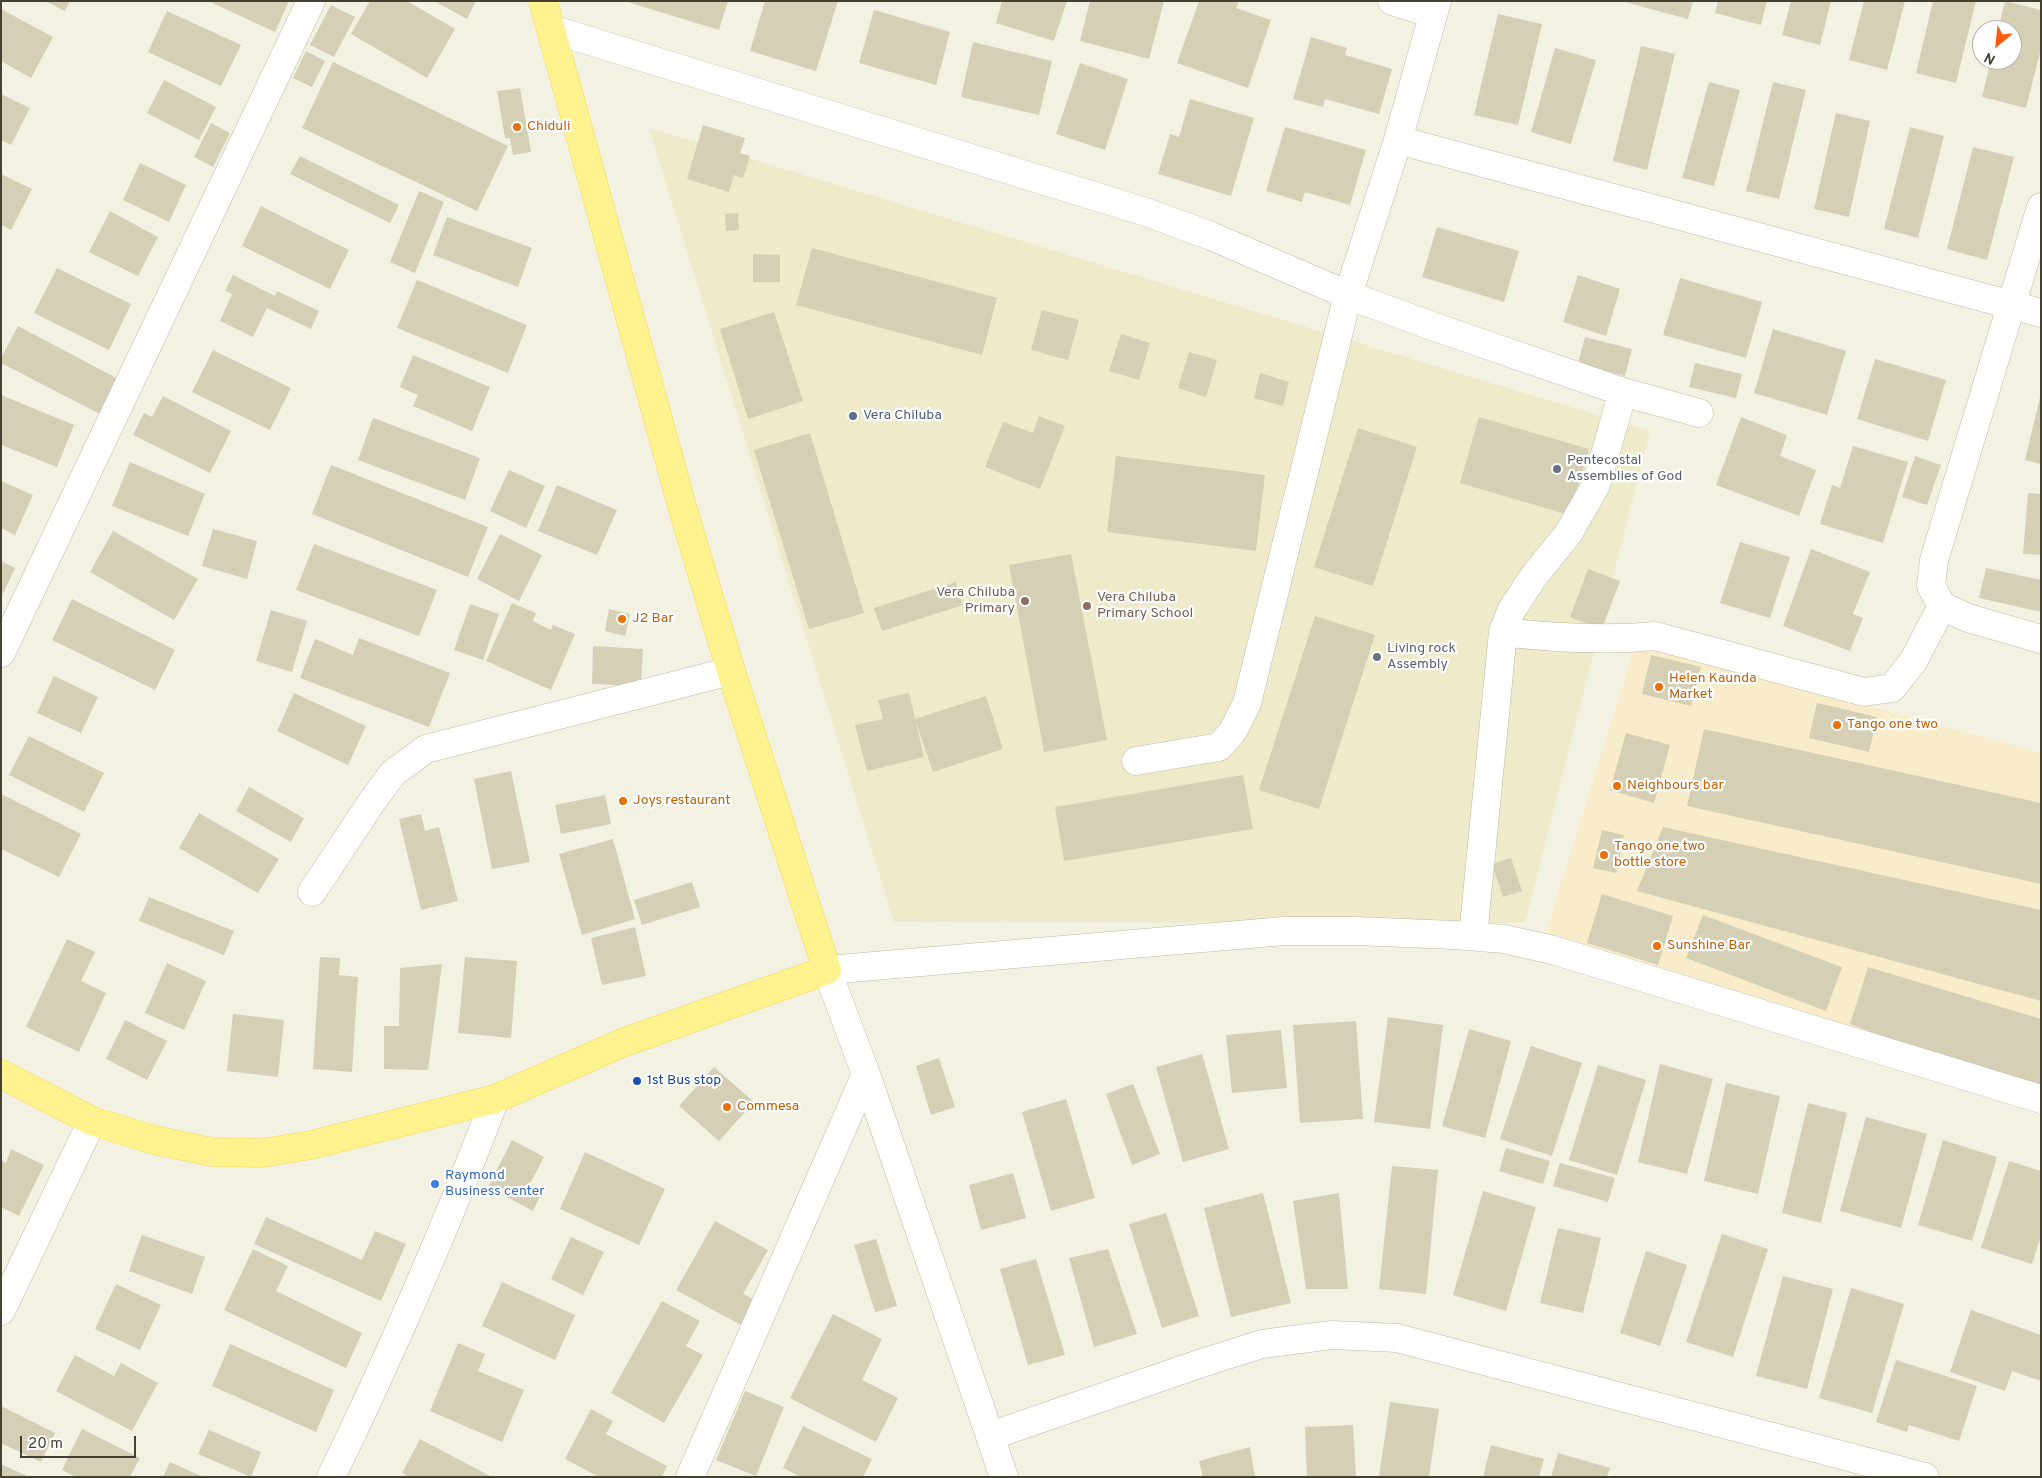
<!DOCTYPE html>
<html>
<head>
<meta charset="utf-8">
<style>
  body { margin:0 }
  #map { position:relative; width:2042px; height:1478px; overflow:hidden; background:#f3f1e2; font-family:Overpass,sans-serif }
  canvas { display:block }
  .frame { position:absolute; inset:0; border:2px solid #454132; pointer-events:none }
  .north { position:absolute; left:1972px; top:20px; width:50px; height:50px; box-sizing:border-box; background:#fff; border:1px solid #b5b3ad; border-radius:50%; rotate:208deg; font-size:14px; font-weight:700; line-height:20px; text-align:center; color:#454132 }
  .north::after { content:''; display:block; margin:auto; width:18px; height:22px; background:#ff5a0d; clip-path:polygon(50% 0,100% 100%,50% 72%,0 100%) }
  .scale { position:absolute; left:20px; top:1436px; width:116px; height:22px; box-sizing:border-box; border:2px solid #454132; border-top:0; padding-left:6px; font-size:15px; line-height:18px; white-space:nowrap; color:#454132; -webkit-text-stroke:4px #fff; paint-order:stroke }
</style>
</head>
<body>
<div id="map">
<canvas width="2042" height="1478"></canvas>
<div class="frame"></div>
<div class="north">N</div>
<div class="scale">20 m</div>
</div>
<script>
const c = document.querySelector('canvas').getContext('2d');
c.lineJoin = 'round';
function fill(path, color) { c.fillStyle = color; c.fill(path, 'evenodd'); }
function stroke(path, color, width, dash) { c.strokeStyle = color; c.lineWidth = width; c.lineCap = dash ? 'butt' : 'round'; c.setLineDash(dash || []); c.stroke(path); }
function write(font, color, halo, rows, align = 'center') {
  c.font = font + ' Overpass,sans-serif'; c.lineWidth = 4.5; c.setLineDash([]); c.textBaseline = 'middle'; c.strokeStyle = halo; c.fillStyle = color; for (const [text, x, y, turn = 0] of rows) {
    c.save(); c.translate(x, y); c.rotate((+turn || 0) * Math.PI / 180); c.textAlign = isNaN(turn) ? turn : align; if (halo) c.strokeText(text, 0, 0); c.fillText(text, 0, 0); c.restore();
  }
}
const commercial = new Path2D(`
  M1636 643 2041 753V1109L1539 955Z`);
const education = new Path2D(`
  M649 128 1650 431 1525 923 894 922Z`);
const building = new Path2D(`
  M45 1H70L65 11Z
  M208 1H289L275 32Z
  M370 1H407L455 29 427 78 351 34Z
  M434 1H476L467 19Z
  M624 1H728L719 30Z
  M765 1H838L816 71 750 51Z
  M1002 1H1067L1054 41 996 23Z
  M1090 1H1164L1149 59 1080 41Z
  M1199 1H1234L1239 3 1236 8 1271 20 1248 88 1177 63Z
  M1621 1H1693L1688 19Z
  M1718 1H1767L1761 25 1715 13Z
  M1791 1H1831L1820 45 1782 35Z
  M1864 1H1905L1887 70 1849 60Z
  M1933 1H1976L1956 83 1916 73Z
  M2005 1 2041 10V49L2026 108 1982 97 1991 60H2012V30H1998Z
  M331 5 355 17 334 57 310 45Z
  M1 9 53 37 31 78 1 61Z
  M874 10 950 32 936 85 859 63Z
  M167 11 241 45 221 86 148 52Z
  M1498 14 1542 24 1518 125 1474 115Z
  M1311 37 1347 48 1345 55 1392 69 1379 114 1325 99 1323 107 1293 99Z
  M973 42 1052 61 1039 115 961 97Z
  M1641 46 1675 54 1647 170 1613 161Z
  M1555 48 1596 60 1571 144 1531 132Z
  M306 51 325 61 312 87 293 78Z
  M333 62 508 146 477 211 302 128Z
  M1080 63 1128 79 1105 150 1056 134Z
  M164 80 216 107 199 140 147 113Z
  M1709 82 1740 90 1714 186 1682 178Z
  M1773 82 1806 90 1779 199 1746 191Z
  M520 88 531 152 513 155 510 138H505L497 91Z
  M1 94 30 108 11 145 1 140Z
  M1190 99 1254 118 1231 196 1158 174 1170 134 1179 137Z
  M1836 113 1870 121 1849 217 1814 209Z
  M211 123 230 133 213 167 194 157Z
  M703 125 745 138 740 153 750 156 743 178 734 175 729 192 687 179Z
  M1285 127 1366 150 1350 205 1305 192 1302 202 1266 191Z
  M1910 127 1944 136 1918 238 1884 229Z
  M1973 147 2014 157 1987 260 1947 249Z
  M300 156 399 205 390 223 290 174Z
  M140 163 186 185 169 222 123 200Z
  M1 174 32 189 11 230 1 225Z
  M419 191 444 202 415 273 390 262Z
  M261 206 349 250 330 289 242 246Z
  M110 211 158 237 138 276 89 252Z
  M738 213 739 230 726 231 725 214Z
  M447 217 532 248 518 287 433 255Z
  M1437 227 1519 251 1504 302 1422 277Z
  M812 248 997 298 982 355 796 305Z
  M753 254 780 255V282H753Z
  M57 268 131 304 109 350 34 313Z
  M233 275 275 296 277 291 319 311 311 329 267 308 253 337 220 321 232 294 225 291Z
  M1578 275 1620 289 1606 336 1563 322Z
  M1680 278 1762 302 1746 358 1663 335Z
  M417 280 527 325 508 373 397 328Z
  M1042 310 1079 320 1068 360 1031 350Z
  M774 312 803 401 748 419 720 329Z
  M18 326 122 381 104 416 1 363V358Z
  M1773 329 1846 351 1827 415 1754 393Z
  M1121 334 1150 343 1139 380 1109 371Z
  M1585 337 1632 349 1625 376 1578 364Z
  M213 350 291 388 270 430 192 392Z
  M1189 352 1217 360 1206 397 1178 388Z
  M413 355 490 387 472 431 413 406 418 395 400 387Z
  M1875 359 1946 380 1928 441 1857 419Z
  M1695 363 1742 374 1736 398 1689 387Z
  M1260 373 1289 382 1283 406 1254 398Z
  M1 395 74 425 57 467 1 445Z
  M163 396 231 431 210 473 133 435 144 413 152 417Z
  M2040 397H2041V464L2025 460Z
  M1039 416 1065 426 1040 489 985 467 1003 422 1033 433Z
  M1479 417 1589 449 1569 515 1460 483Z
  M1741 417 1787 435 1780 456 1816 470 1799 516 1716 485Z
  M373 418 480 458 465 500 358 460Z
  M1358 428 1417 447 1373 586 1314 567Z
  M810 433 864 613 809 629 754 450Z
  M1853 446 1908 462 1883 543 1820 524 1832 485 1840 488Z
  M1116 456 1265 475 1256 551 1107 532Z
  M1915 456 1941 465 1927 505 1902 497Z
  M130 462 205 494 188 536 112 506Z
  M331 465 488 527 468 577 312 514Z
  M509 470 545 486 526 528 490 511Z
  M1 481 33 495 15 535 1 528Z
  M557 485 617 510 597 555 538 531Z
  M2028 493 2041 494V555L2023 554Z
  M213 529 257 541 247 579 202 566Z
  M113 531 198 579 174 620 90 572Z
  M500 534 542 555 519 601 477 579Z
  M1740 542 1790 557 1770 618 1720 603Z
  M314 544 437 590 419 636 296 590Z
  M1811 549 1870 572 1853 614 1863 618 1850 651 1783 626Z
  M1071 554 1107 740 1044 752 1009 565Z
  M1 561 15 568 1 598Z
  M1986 568 2041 580V612L1979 598Z
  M1588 569 1620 581 1602 629 1570 617Z
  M956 582 963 605 882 631 874 608Z
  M72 599 175 650 155 690 52 640Z
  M512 603 536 613 533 621 551 630 553 625 575 634 551 690 486 661Z
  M470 604 499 614 483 660 454 650Z
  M609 609 630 614 625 636 605 631Z
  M271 610 307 621 292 672 256 661Z
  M1315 616 1375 635 1319 809 1259 790Z
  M359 638 450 673 429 727 300 678 315 639 353 655Z
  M593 646 643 649 641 686 592 684Z
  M1651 655 1701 667 1691 706 1642 694Z
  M54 676 98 697 81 733 37 713Z
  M294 693 366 726 348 765 277 731Z
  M909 693 924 757 867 771 855 725 883 719 878 700Z
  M986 696 1003 749 933 772 915 719Z
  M1817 703 1877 717 1869 752 1809 738Z
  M1704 729 2041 803V884L1687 806Z
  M1626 733 1670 745 1654 803 1610 790Z
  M29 736 104 773 84 812 9 775Z
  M511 771 530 862 492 869 474 779Z
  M1243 775 1253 829 1064 861 1055 807Z
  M249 787 304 818 291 842 236 811Z
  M1 794 81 834 59 877 1 849Z
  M605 795 611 824 561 834 555 805Z
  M199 813 279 859 258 893 179 848Z
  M421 814 425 831 439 827 458 901 421 910 399 819Z
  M1663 827 2041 910V1001L1637 891Z
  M1602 830 1624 835 1616 873 1593 868Z
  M613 839 635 919 582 935 559 854Z
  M1511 858 1522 891 1503 897 1492 864Z
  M692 882 700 907 642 925 634 900Z
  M1602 894 1673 916 1658 965 1587 943Z
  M149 897 234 931 224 955 139 921Z
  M1703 915 1842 967 1826 1011 1686 958Z
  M635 927 646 976 602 985 591 938Z
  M67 939 95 952 81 981 106 993 79 1052 26 1027Z
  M320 957 340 958 339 975 358 977 352 1072 313 1069Z
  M465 957 517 961 511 1038 458 1033Z
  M167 963 206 981 184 1030 145 1013Z
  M442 964 428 1070 384 1069V1026H399L400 968Z
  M1868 967 2041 1019V1096L1850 1024Z
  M233 1014 284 1020 278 1077 227 1071Z
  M1388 1017 1443 1025 1430 1129 1374 1122Z
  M125 1020 167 1041 147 1080 106 1059Z
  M1356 1021 1363 1119 1300 1123 1293 1025Z
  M1469 1029 1511 1041 1485 1138 1442 1126Z
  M1281 1030 1287 1088 1232 1093 1226 1035Z
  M1531 1046 1582 1063 1552 1156 1500 1139Z
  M1202 1054 1229 1149 1183 1162 1156 1067Z
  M939 1058 955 1107 931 1115 916 1066Z
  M1660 1064 1713 1079 1687 1174 1638 1162Z
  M1598 1065 1646 1080 1617 1175 1569 1160Z
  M714 1067 754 1102 719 1141 679 1106Z
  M1726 1083 1780 1096 1758 1194 1704 1181Z
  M1133 1084 1160 1154 1132 1165 1106 1094Z
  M1066 1099 1095 1198 1051 1211 1022 1112Z
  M1808 1103 1847 1113 1821 1223 1782 1213Z
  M1866 1117 1927 1134 1901 1228 1840 1211Z
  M512 1140 544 1157 530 1184 543 1190 533 1211 488 1187Z
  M1943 1140 1997 1157 1972 1241 1918 1225Z
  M1506 1148 1550 1161 1543 1184 1499 1171Z
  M11 1149 44 1165 19 1216 1 1207V1160L6 1163Z
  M585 1152 665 1189 639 1245 560 1209Z
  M2009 1161 2041 1171V1236L2032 1264 1981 1248Z
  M1560 1163 1615 1178 1608 1202 1553 1186Z
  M1392 1166 1438 1170 1426 1294 1379 1289Z
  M1013 1173 1026 1218 981 1230 969 1185Z
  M1483 1191 1536 1207 1506 1311 1453 1295Z
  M1263 1193 1291 1303 1231 1317 1204 1208Z
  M1339 1193 1348 1289H1306L1293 1201Z
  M1166 1213 1199 1316 1162 1328 1129 1224Z
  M266 1217 362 1260 375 1231 406 1244 381 1301 254 1244Z
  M715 1221 768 1250 743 1294 755 1300 741 1325 676 1290Z
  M1558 1228 1601 1238 1583 1313 1540 1303Z
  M1722 1234 1768 1249 1733 1357 1686 1342Z
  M142 1235 205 1257 192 1294 129 1271Z
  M571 1237 604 1252 583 1295 551 1279Z
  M876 1239 897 1306 875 1312 854 1245Z
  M253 1249 288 1266 276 1291 362 1333 346 1368 224 1310Z
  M1108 1249 1137 1334 1094 1347 1069 1258Z
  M1646 1251 1687 1265 1660 1346 1620 1333Z
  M1036 1259 1065 1355 1028 1365 1000 1269Z
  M1783 1276 1833 1289 1807 1389 1756 1376Z
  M502 1282 575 1315 555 1360 482 1326Z
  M116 1284 161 1305 140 1350 95 1329Z
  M1851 1288 1904 1304 1872 1413 1819 1398Z
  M662 1301 700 1321 686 1346 703 1355 664 1423 611 1393Z
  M1971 1310 2041 1335V1381L2012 1371 2005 1391 1950 1372Z
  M833 1314 882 1339 862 1380 898 1398 876 1442 790 1398Z
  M458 1343 485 1354 478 1371 524 1390 502 1442 430 1411Z
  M230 1344 334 1390 316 1432 212 1386Z
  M75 1355 114 1376 121 1363 158 1383 132 1431 56 1391Z
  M1896 1360 1977 1386 1959 1441 1909 1425 1907 1432 1876 1422Z
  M745 1391 784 1407 756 1476 716 1460Z
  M1390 1402 1439 1409 1429 1477H1379Z
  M1 1406 55 1433 41 1462 1 1443Z
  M591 1409 613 1421 606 1434 667 1466 662 1477H599L565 1459Z
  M1353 1425 1356 1477H1307L1305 1427Z
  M803 1426 872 1459 863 1477H801L783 1468Z
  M82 1429 140 1458 130 1477H76L62 1470Z
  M209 1430 261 1452 251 1477 198 1454Z
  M420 1439 492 1477H408L402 1473Z
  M1491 1445 1544 1459 1539 1477H1483Z
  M1250 1447 1255 1477H1203L1199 1461Z
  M1558 1453 1610 1468 1607 1477H1551Z
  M170 1462 203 1477H163Z
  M1 1464 29 1477H1Z`);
const minor = new Path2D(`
  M1392 1 1433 14
  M551 29 1146 212 1211 236 1348 295 1432 326 1623 392 1699 413
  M1398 140 2041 313
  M2041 207 1934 560 1931 586 1942 606 1968 618 2041 639
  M1503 632C1555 638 1603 641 1655 636L1864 692 1892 688 1914 660 1942 606
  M1 653 311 1
  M1136 761 1219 747 1233 731 1247 703 1348 295 1398 140 1437 1
  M312 892 371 803 393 773 426 749 731 671
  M1473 936 1503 632 1511 611 1534 576 1568 534 1596 485 1623 392
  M1 1311 92 1121
  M990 1436 1202 1363 1262 1344 1332 1335 1397 1338 1925 1477
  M331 1477C391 1354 446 1227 495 1099
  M690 1477 866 1074
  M1004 1477 866 1074 827 970 1285 931H1356L1454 935 1504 939 1553 950 2041 1099`);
const major = new Path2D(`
  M1 1074 92 1121 154 1140 212 1152 262 1153 311 1145 495 1099 622 1043 827 970 731 671 682 506 543 1`);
const markers = [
  [517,127,5,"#e8710a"],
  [853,416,5,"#5c6f8a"],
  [1557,469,5,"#6b7280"],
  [1025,601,5,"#8d6e63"],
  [1087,606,5,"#8d6e63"],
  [622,619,5,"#e8710a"],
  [1377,657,5,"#6b7280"],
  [1659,687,5,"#e8710a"],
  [1837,725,5,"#e8710a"],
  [1617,786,5,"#e8710a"],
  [623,801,5,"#e8710a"],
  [1604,855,5,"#e8710a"],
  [1657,946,5,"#e8710a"],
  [637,1081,5,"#1a4fb4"],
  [727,1107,5,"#e8710a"],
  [435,1184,5,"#3f7fe0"]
];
const foodNames = [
  ["Chiduli",527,127],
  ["J2 Bar",632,619],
  ["Helen Kaunda",1669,679],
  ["Market",1669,695],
  ["Tango one two",1847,725],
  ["Neighbours bar",1627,786],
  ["Joys restaurant",633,801],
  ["Tango one two",1614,847],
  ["bottle store",1614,863],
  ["Sunshine Bar",1667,946],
  ["Commesa",737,1107]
];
const serviceNames = [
  ["Vera Chiluba",863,416]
];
const worshipNames = [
  ["Pentecostal",1567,461],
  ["Assemblies of God",1567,477],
  ["Living rock",1387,649],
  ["Assembly",1387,665]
];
const educationNames = [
  ["Vera Chiluba",1015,593],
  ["Primary",1015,609],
  ["Vera Chiluba",1097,598,"left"],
  ["Primary School",1097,614,"left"]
];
const transitNames = [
  ["1st Bus stop",647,1081]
];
const shopNames = [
  ["Raymond",445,1176],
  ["Business center",445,1192]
];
fill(commercial, '#f8ecca');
fill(education, '#eeeaca');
fill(building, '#d5cfb6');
stroke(minor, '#bfbba4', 29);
stroke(major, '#f0db53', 29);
stroke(minor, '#fff', 28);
stroke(major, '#fff28f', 28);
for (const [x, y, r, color] of markers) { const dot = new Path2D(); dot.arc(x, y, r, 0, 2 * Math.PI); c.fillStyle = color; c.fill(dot); stroke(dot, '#fff', 2); }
write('14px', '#c56008', '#fff', foodNames, 'left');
write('14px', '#4e5e75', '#fff', serviceNames, 'left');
write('14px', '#5b616d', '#fff', worshipNames, 'left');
write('14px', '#785e54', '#fff', educationNames, 'right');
write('14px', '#164399', '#fff', transitNames, 'left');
write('14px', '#366cbe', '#fff', shopNames, 'left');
</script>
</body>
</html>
